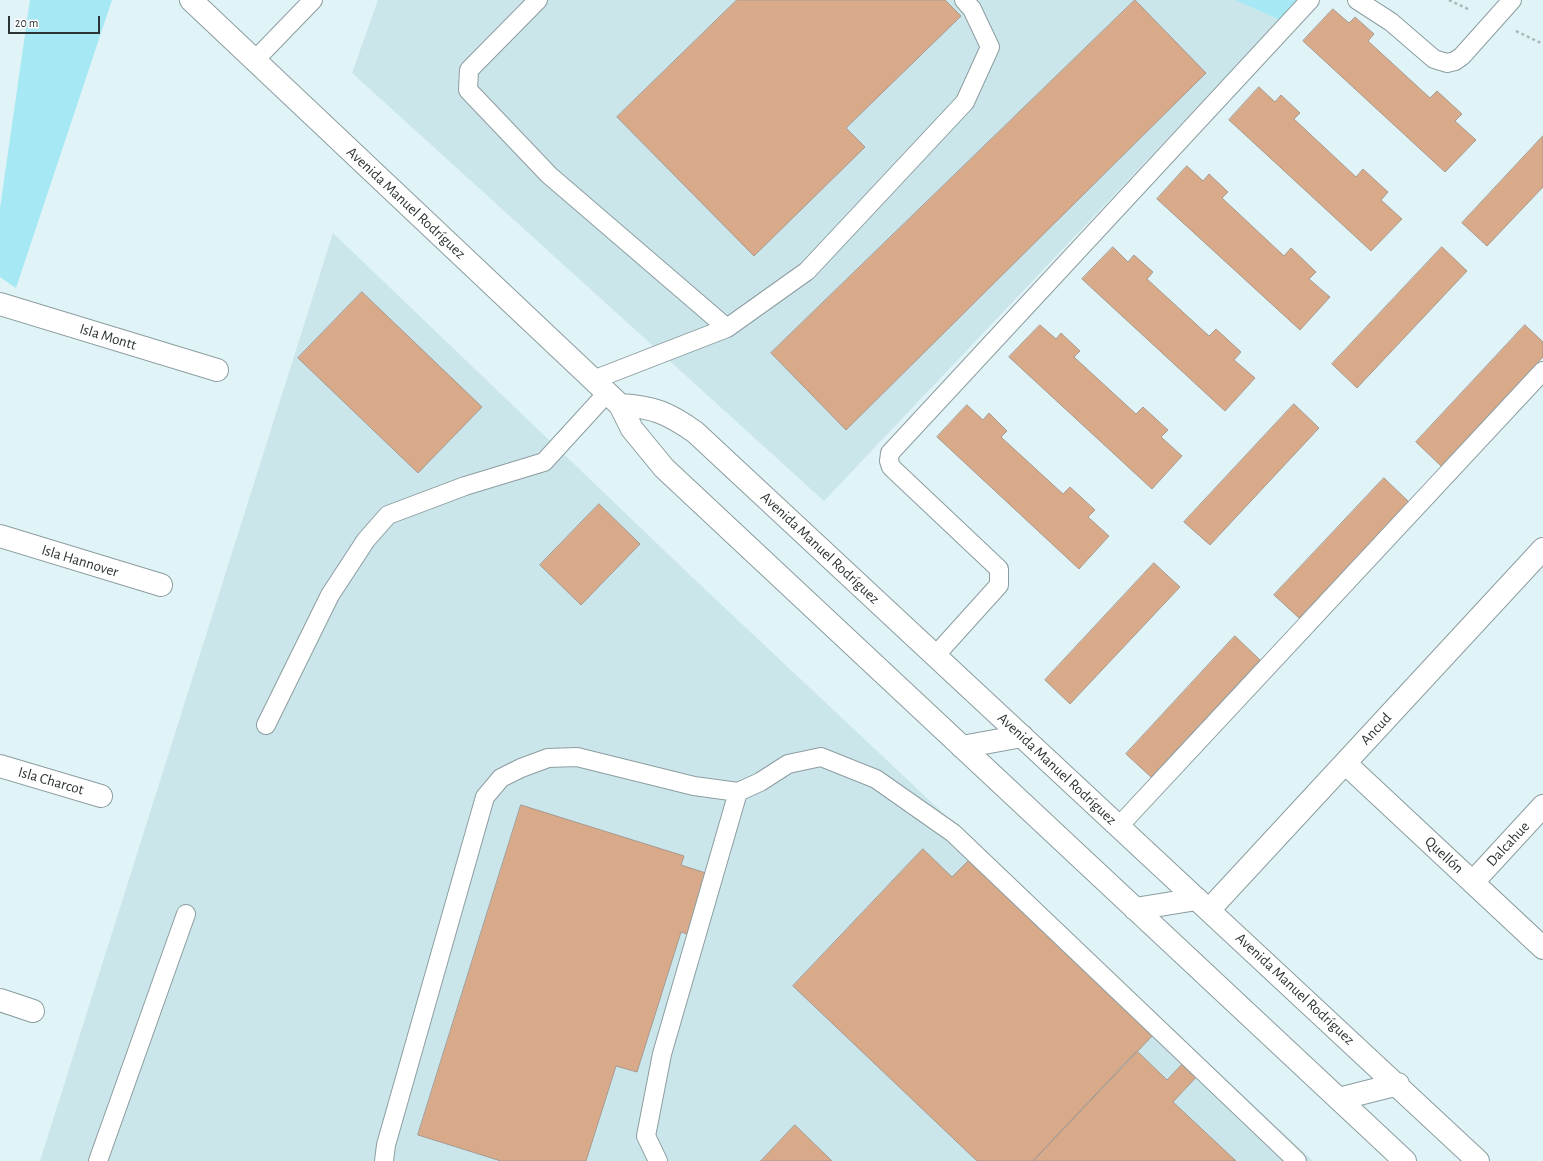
<!DOCTYPE html>
<html>
<head>
<meta charset="utf-8">
<style>
  body { margin:0 }
  #map { position:relative; width:1543px; height:1161px; overflow:hidden; background:#e0f3f6; font-family:"Alegreya Sans",sans-serif }
  canvas { display:block }
  .scale { position:absolute; left:8px; top:16px; width:92px; height:18px; box-sizing:border-box; border:2px solid #2c3334; border-top:0; padding-left:5px; font-size:12px; line-height:14px; white-space:nowrap; color:#2c3334; -webkit-text-stroke:3px #fff; paint-order:stroke }
</style>
</head>
<body>
<div id="map">
<canvas width="1543" height="1161"></canvas>
<div class="scale">20 m</div>
</div>
<script>
const c = document.querySelector('canvas').getContext('2d');
c.lineJoin = 'round';
function fill(path, color) { c.fillStyle = color; c.fill(path, 'evenodd'); }
function stroke(path, color, width, dash) { c.strokeStyle = color; c.lineWidth = width; c.lineCap = dash ? 'butt' : 'round'; c.setLineDash(dash || []); c.stroke(path); }
function write(font, color, halo, rows, align = 'center') {
  c.font = font + ' "Alegreya Sans",sans-serif'; c.lineWidth = 3.5; c.setLineDash([]); c.textBaseline = 'middle'; c.strokeStyle = halo; c.fillStyle = color; for (const [text, x, y, turn = 0] of rows) {
    c.save(); c.translate(x, y); c.rotate((+turn || 0) * Math.PI / 180); c.textAlign = isNaN(turn) ? turn : align; if (halo) c.strokeText(text, 0, 0); c.fillText(text, 0, 0); c.restore();
  }
}
const built = new Path2D(`
  M378 0H1235L1280 20 824 501 352 73Z
  M333 233 692 577 1313 1161H40Z`);
const green = new Path2D(`
  M30 0H112L16 288 0 277V208Z
  M1235 0H1298L1280 20Z`);
const building = new Path2D(`
  M737 0H945L961 16 846 128 865 147 754 256 617 117Z
  M1135 0 1206 73 846 430 771 353Z
  M1333 9 1349 23 1355 17 1374 34 1368 41 1430 98 1437 91 1462 114 1455 121 1476 140 1445 172 1303 41Z
  M1259 87 1275 102 1281 95 1300 113 1294 119 1356 177 1363 169 1388 192 1381 200 1402 219 1371 251 1229 120Z
  M1543 136V187L1487 246 1462 223Z
  M1187 166 1203 181 1209 174 1228 192 1222 198 1284 256 1291 248 1316 272 1309 279 1330 297 1300 330 1157 199Z
  M1113 247 1128 262 1134 255 1153 272 1147 279 1209 336 1216 329 1241 352 1234 360 1255 378 1225 411 1082 279Z
  M1442 247 1467 271 1357 388 1332 364Z
  M362 292 482 407 418 473 298 358Z
  M1040 325 1056 339 1061 333 1080 351 1074 357 1136 414 1143 407 1168 430 1161 437 1182 456 1152 489 1009 357Z
  M1525 325 1543 342V357L1441 466 1416 442Z
  M1294 404 1319 428 1210 545 1184 522Z
  M967 405 983 420 989 413 1007 431 1001 437 1063 494 1070 487 1095 510 1088 517 1109 536 1079 569 937 437Z
  M1384 478 1409 502 1299 618 1274 595Z
  M599 504 640 544 581 605 540 565Z
  M1154 563 1180 587 1070 704 1045 680Z
  M1235 636 1260 660 1151 777 1126 754Z
  M521 805 684 856 681 865 709 874 690 935 681 932 637 1072 616 1066 586 1161H501L418 1135Z
  M923 849 952 877 971 858 1156 1032 1033 1161H977L793 986Z
  M1137 1051 1167 1080 1186 1060 1200 1073 1173 1102 1236 1161H1033Z
  M795 1125 832 1161H761Z`);
const path = new Path2D(`
  M1449 0 1470 10
  M1516 31 1543 44`);
const lane = new Path2D(`
  M538 0 469 70 468 90 549 175 727 328
  M1357 0 1391 22 1434 59 1447 63 1455 61 1462 56 1512 0
  M255 60 313 0
  M593 380 727 328 807 271 965 102 990 47 972 9 964 0
  M935 656 999 585V569L891 467 889 461 890 453 1310 0
  M266 725 330 595 366 540 388 515 465 486 544 462 607 393
  M1119 826 1543 371
  M98 1161 186 914
  M384 1161 386 1145 485 797 501 778 521 768 548 758 577 757 694 786 738 792 760 782 788 764 821 757 876 779 953 833 1297 1161
  M658 1161 646 1136 662 1054 738 792`);
const street = new Path2D(`
  M0 304 217 370
  M0 536 161 585
  M1345 763 1543 948
  M0 766 101 796
  M1473 882 1543 806
  M1209 910 1543 549
  M0 1000 33 1011`);
const secondary = new Path2D(`
  M191 0 620 405 632 429 664 468 1405 1161
  M620 405C654 407 668 413 695 432L1478 1161
  M962 747 1022 736
  M1135 909 1197 899
  M1339 1099 1398 1084`);
const streetNames = [
  ["Avenida Manuel Rodríguez",406,203,43],
  ["Isla Montt",108,337,17],
  ["Avenida Manuel Rodríguez",820,548,43],
  ["Isla Hannover",80,561,17],
  ["Ancud",1376,729,-47],
  ["Avenida Manuel Rodríguez",1057,769,43],
  ["Isla Charcot",51,781,16],
  ["Dalcahue",1508,844,-47],
  ["Quellón",1444,855,43],
  ["Avenida Manuel Rodríguez",1295,989,43]
];
fill(built, '#cbe6ea');
fill(green, '#a6e8f3');
fill(building, '#d8aa89');
stroke(building, '#a79a91', 1);
stroke(lane, '#8c9da0', 20);
stroke(street, '#8c9da0', 24);
stroke(secondary, '#8c9da0', 24);
stroke(path, '#a9b9bb', 2.5, [3, 3]);
stroke(lane, '#fff', 18);
stroke(street, '#fff', 22);
stroke(secondary, '#fff', 22);
write('15px', '#2c3334', '#fff', streetNames);
</script>
</body>
</html>
